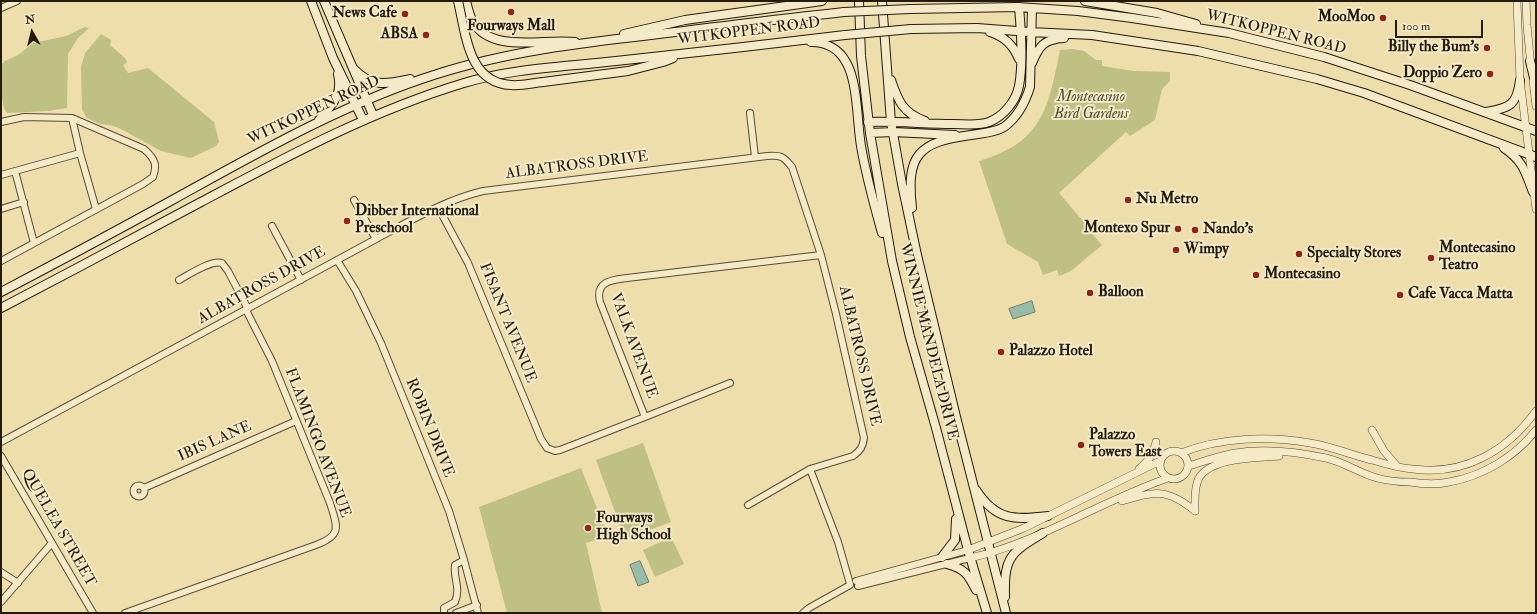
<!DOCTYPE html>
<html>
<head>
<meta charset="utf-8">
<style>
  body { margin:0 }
  #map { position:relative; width:1537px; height:614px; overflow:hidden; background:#eedeab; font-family:"IM FELL Double Pica",serif }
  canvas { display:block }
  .frame { position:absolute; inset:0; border:2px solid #231b10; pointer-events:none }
  .north { position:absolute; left:12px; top:12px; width:40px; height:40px; -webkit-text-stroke:3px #f4eac8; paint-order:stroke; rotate:352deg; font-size:11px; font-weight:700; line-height:16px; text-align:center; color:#231b10 }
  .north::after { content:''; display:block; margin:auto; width:14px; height:18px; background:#231b10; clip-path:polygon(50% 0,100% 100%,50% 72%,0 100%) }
  .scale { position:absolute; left:1395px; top:20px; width:88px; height:18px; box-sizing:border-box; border:2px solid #231b10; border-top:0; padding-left:5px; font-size:12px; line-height:14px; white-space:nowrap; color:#231b10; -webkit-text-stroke:3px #f4eac8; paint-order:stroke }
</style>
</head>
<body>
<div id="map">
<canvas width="1537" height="614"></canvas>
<div class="frame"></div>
<div class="north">N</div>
<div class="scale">100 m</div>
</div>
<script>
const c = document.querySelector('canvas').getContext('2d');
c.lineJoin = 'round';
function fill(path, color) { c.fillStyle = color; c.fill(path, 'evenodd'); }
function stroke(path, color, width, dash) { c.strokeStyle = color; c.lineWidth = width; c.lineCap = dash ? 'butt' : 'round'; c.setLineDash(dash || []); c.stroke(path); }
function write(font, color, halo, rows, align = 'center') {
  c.font = font + ' "IM FELL Double Pica",serif'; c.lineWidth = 4; c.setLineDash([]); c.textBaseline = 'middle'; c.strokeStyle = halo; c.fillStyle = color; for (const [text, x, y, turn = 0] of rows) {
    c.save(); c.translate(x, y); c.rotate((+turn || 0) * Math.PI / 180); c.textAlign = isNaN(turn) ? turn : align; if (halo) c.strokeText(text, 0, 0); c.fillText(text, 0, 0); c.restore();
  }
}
const green = new Path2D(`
  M85 27 89 28 78 38 68 54 67 108 48 111 7 113C0 105 1 77 1 65L5 61 18 55 33 43 66 36Z
  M101 34 111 40 110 45 125 58 127 63 123 65 128 73 148 68 214 122 219 142 216 146 191 158 161 151 119 128 110 125 100 124 87 118 82 110 81 67 85 53Z
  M1073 49 1084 51 1096 60H1102V66L1134 71 1170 72V81L1162 89 1155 120 1130 136 1126 132 1059 193 1088 227 1087 228 1102 245 1071 271 1059 276 1057 270 1043 275 1038 262 1007 244 979 161C1043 142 1048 109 1060 50Z
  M643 443 671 522 625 539 596 460Z
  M581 468 608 536 586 543 602 613H507L479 507Z
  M671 537 684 564 655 577 643 550Z`);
const water = new Path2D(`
  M1032 301 1035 312 1013 319 1009 309Z
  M640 561 649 582 638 586 630 565Z`);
const minor = new Path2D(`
  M1 8 17 1
  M750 113 755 157
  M72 118 80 153 96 209
  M1 122 24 117 72 118 144 149C154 158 158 164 153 177L143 184 1 261
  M15 171 34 243
  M1 175 80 153
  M354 200 376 239
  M438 207 468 263 541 439 547 448 555 451 560 450 645 417 600 302C595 281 612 280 627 278L821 255
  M1 209 24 202
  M272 226 301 280
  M337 260 356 291 381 343 449 511 464 560 478 613
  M179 280C190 274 211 260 222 263L228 271 248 309
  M645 417 730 383
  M1 442 376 239C410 221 445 200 483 191L767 156C781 155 783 156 792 167L821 255 836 314 864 438C863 447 860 451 853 456L810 469 748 505
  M1 456 93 613
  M810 469 838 542 850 584
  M133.5 491a5.5 5.5 0 1 1 11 0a5.5 5.5 0 1 1-11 0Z
  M144 488 296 421
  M1 572 18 583
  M856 581 968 550
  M858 586 970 558
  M1 602 51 544
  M125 613 316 545C343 535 337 526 330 503L272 361 246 310
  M444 613V608L455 602C461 586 453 579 455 565L464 560
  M456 613 477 605
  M803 613 809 608 850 585`);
const tertiary = new Path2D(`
  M1517 1 1520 80 1536 209
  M1526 1 1527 25 1531 67
  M1533 81 1536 106
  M1372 430 1384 451 1397 466
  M1160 465a14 14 0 1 1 28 0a14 14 0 1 1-28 0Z
  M1181 453C1221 437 1268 436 1310 443 1331 446 1351 455 1372 460 1385 464 1399 468 1413 469 1464 476 1507 451 1536 411
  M1189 466C1204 461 1219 456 1235 453 1264 448 1298 452 1326 458 1344 462 1359 473 1377 478 1388 481 1399 482 1410 482 1423 484 1436 485 1449 482 1483 476 1515 457 1536 430
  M1139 469C1148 462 1154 453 1156 442
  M1122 501C1155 491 1167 488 1195 511
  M1195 511C1195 501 1194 490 1198 480 1208 457 1258 458 1279 456
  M968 550 1024 528 1160 461
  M970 558C1040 542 1101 501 1168 478`);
const secondary = new Path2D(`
  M311 1 333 58 363 120
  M324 1 373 115
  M466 1C468 8 469 15 473 22 492 54 544 38 575 42
  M859 1 861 56 870 133 892 261 910 337 936 428 968 550 987 613
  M882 1 891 122 902 184 917 255 957 421 1006 613
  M1085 1 1157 13 1196 24
  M910 9 1017 7 1078 11 1132 18 1229 33 1324 57 1410 85 1536 131
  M911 29 977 28 1030 32 1092 35 1198 51 1317 79 1364 93 1536 157
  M990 32C1005 37 1013 45 1019 59
  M624 34 685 20 822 1
  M811 42C826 42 839 49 846 62 858 82 857 123 861 146 866 176 874 204 882 233
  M1530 61 1536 86
  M1032 63C1039 46 1044 39 1064 38
  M353 68C371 88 387 84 410 79
  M891 80C898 101 903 113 925 121
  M543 82 628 71 663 62 673 58
  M1486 112C1510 108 1517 105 1520 80
  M319 120C332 104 343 96 338 74
  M868 122C897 121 925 124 953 124 965 124 978 126 989 122 1004 116 1016 101 1019 86 1023 65 1021 29 1019 7
  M870 133 893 132 955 135
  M1504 148C1523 161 1525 171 1533 192
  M912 208C906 155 918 142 971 135 982 133 994 133 1004 127 1018 117 1025 103 1030 87L1032 8
  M1 292C60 261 118 230 176 198 261 151 345 103 437 74 506 52 580 43 651 35 715 27 779 19 844 12
  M1 308C68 273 134 238 201 202 286 157 371 111 464 83 513 68 565 67 616 61 692 53 769 44 845 35
  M976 490C996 521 1015 520 1048 516
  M942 557 955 540 956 519
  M947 564C965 569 968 574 976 590
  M1005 597C1004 557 1010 553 1043 533`);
const secondaryBridge = new Path2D(`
  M458 1C466 34 468 83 511 85 522 86 532 83 543 82
  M844 12 910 9
  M845 35 911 29`);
const markers = [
  [511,12,4,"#8f2418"],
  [405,14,4,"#8f2418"],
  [1383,18,4,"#8f2418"],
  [426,35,4,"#8f2418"],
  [1487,48,4,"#8f2418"],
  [1490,74,4,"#8f2418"],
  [1128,200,4,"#8f2418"],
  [347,221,4,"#8f2418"],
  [1178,229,4,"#8f2418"],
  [1195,230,4,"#8f2418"],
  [1176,250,4,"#8f2418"],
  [1299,254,4,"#8f2418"],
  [1431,258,4,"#8f2418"],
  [1256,275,4,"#8f2418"],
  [1090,293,4,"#8f2418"],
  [1400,295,4,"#8f2418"],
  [1001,352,4,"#8f2418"],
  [1081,445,4,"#8f2418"],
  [588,528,4,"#8f2418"]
];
const poiNames = [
  ["News Cafe",397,14,"right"],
  ["MooMoo",1375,18,"right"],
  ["Fourways Mall",511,27,"center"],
  ["ABSA",418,35,"right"],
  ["Billy the Bum's",1479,48,"right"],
  ["Doppio Zero",1482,74,"right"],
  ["Nu Metro",1136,200],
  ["Dibber International",355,212],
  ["Preschool",355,229],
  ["Montexo Spur",1170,229,"right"],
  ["Nando's",1203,230],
  ["Montecasino",1439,249],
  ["Teatro",1439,266],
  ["Wimpy",1184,250],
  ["Specialty Stores",1307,254],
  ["Montecasino",1264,275],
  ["Balloon",1098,293],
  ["Cafe Vacca Matta",1408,295],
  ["Palazzo Hotel",1009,352],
  ["Palazzo",1089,436],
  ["Towers East",1089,453],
  ["Fourways",596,519],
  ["High School",596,536]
];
const streetNames = [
  ["WITKOPPEN ROAD",749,32,-7],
  ["WITKOPPEN ROAD",1276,33,14],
  ["WITKOPPEN ROAD",314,111,-25],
  ["ALBATROSS DRIVE",577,166,-7],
  ["ALBATROSS DRIVE",262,286,-29],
  ["FISANT AVENUE",507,323,68],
  ["WINNIE MANDELA DRIVE",928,342,76],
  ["VALK AVENUE",633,346,70],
  ["ALBATROSS DRIVE",859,356,77],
  ["ROBIN DRIVE",429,428,68],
  ["IBIS LANE",215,442,-24],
  ["FLAMINGO AVENUE",317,443,69],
  ["QUELEA STREET",58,528,60]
];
const parkNames = [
  ["Montecasino",1091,98],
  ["Bird Gardens",1091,115]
];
fill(green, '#bfc084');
fill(water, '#99bcaa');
stroke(water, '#6a7c6c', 1);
stroke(minor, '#564c37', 8);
stroke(tertiary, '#564c37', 8);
stroke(secondary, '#231b10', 10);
stroke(minor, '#f4eac8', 6);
stroke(tertiary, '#f4eac8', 7);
stroke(secondary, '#f4eac8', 8);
stroke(secondaryBridge, '#231b10', 10, []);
stroke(secondaryBridge, '#f4eac8', 8);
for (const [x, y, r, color] of markers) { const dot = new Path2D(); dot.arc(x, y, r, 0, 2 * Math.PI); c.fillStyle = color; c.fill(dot); stroke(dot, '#f4eac8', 1.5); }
write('bold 15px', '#231b10', '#f4eac8', poiNames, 'left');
write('15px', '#231b10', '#f4eac8', streetNames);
write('italic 15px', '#524d33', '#f4eac8', parkNames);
</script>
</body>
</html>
